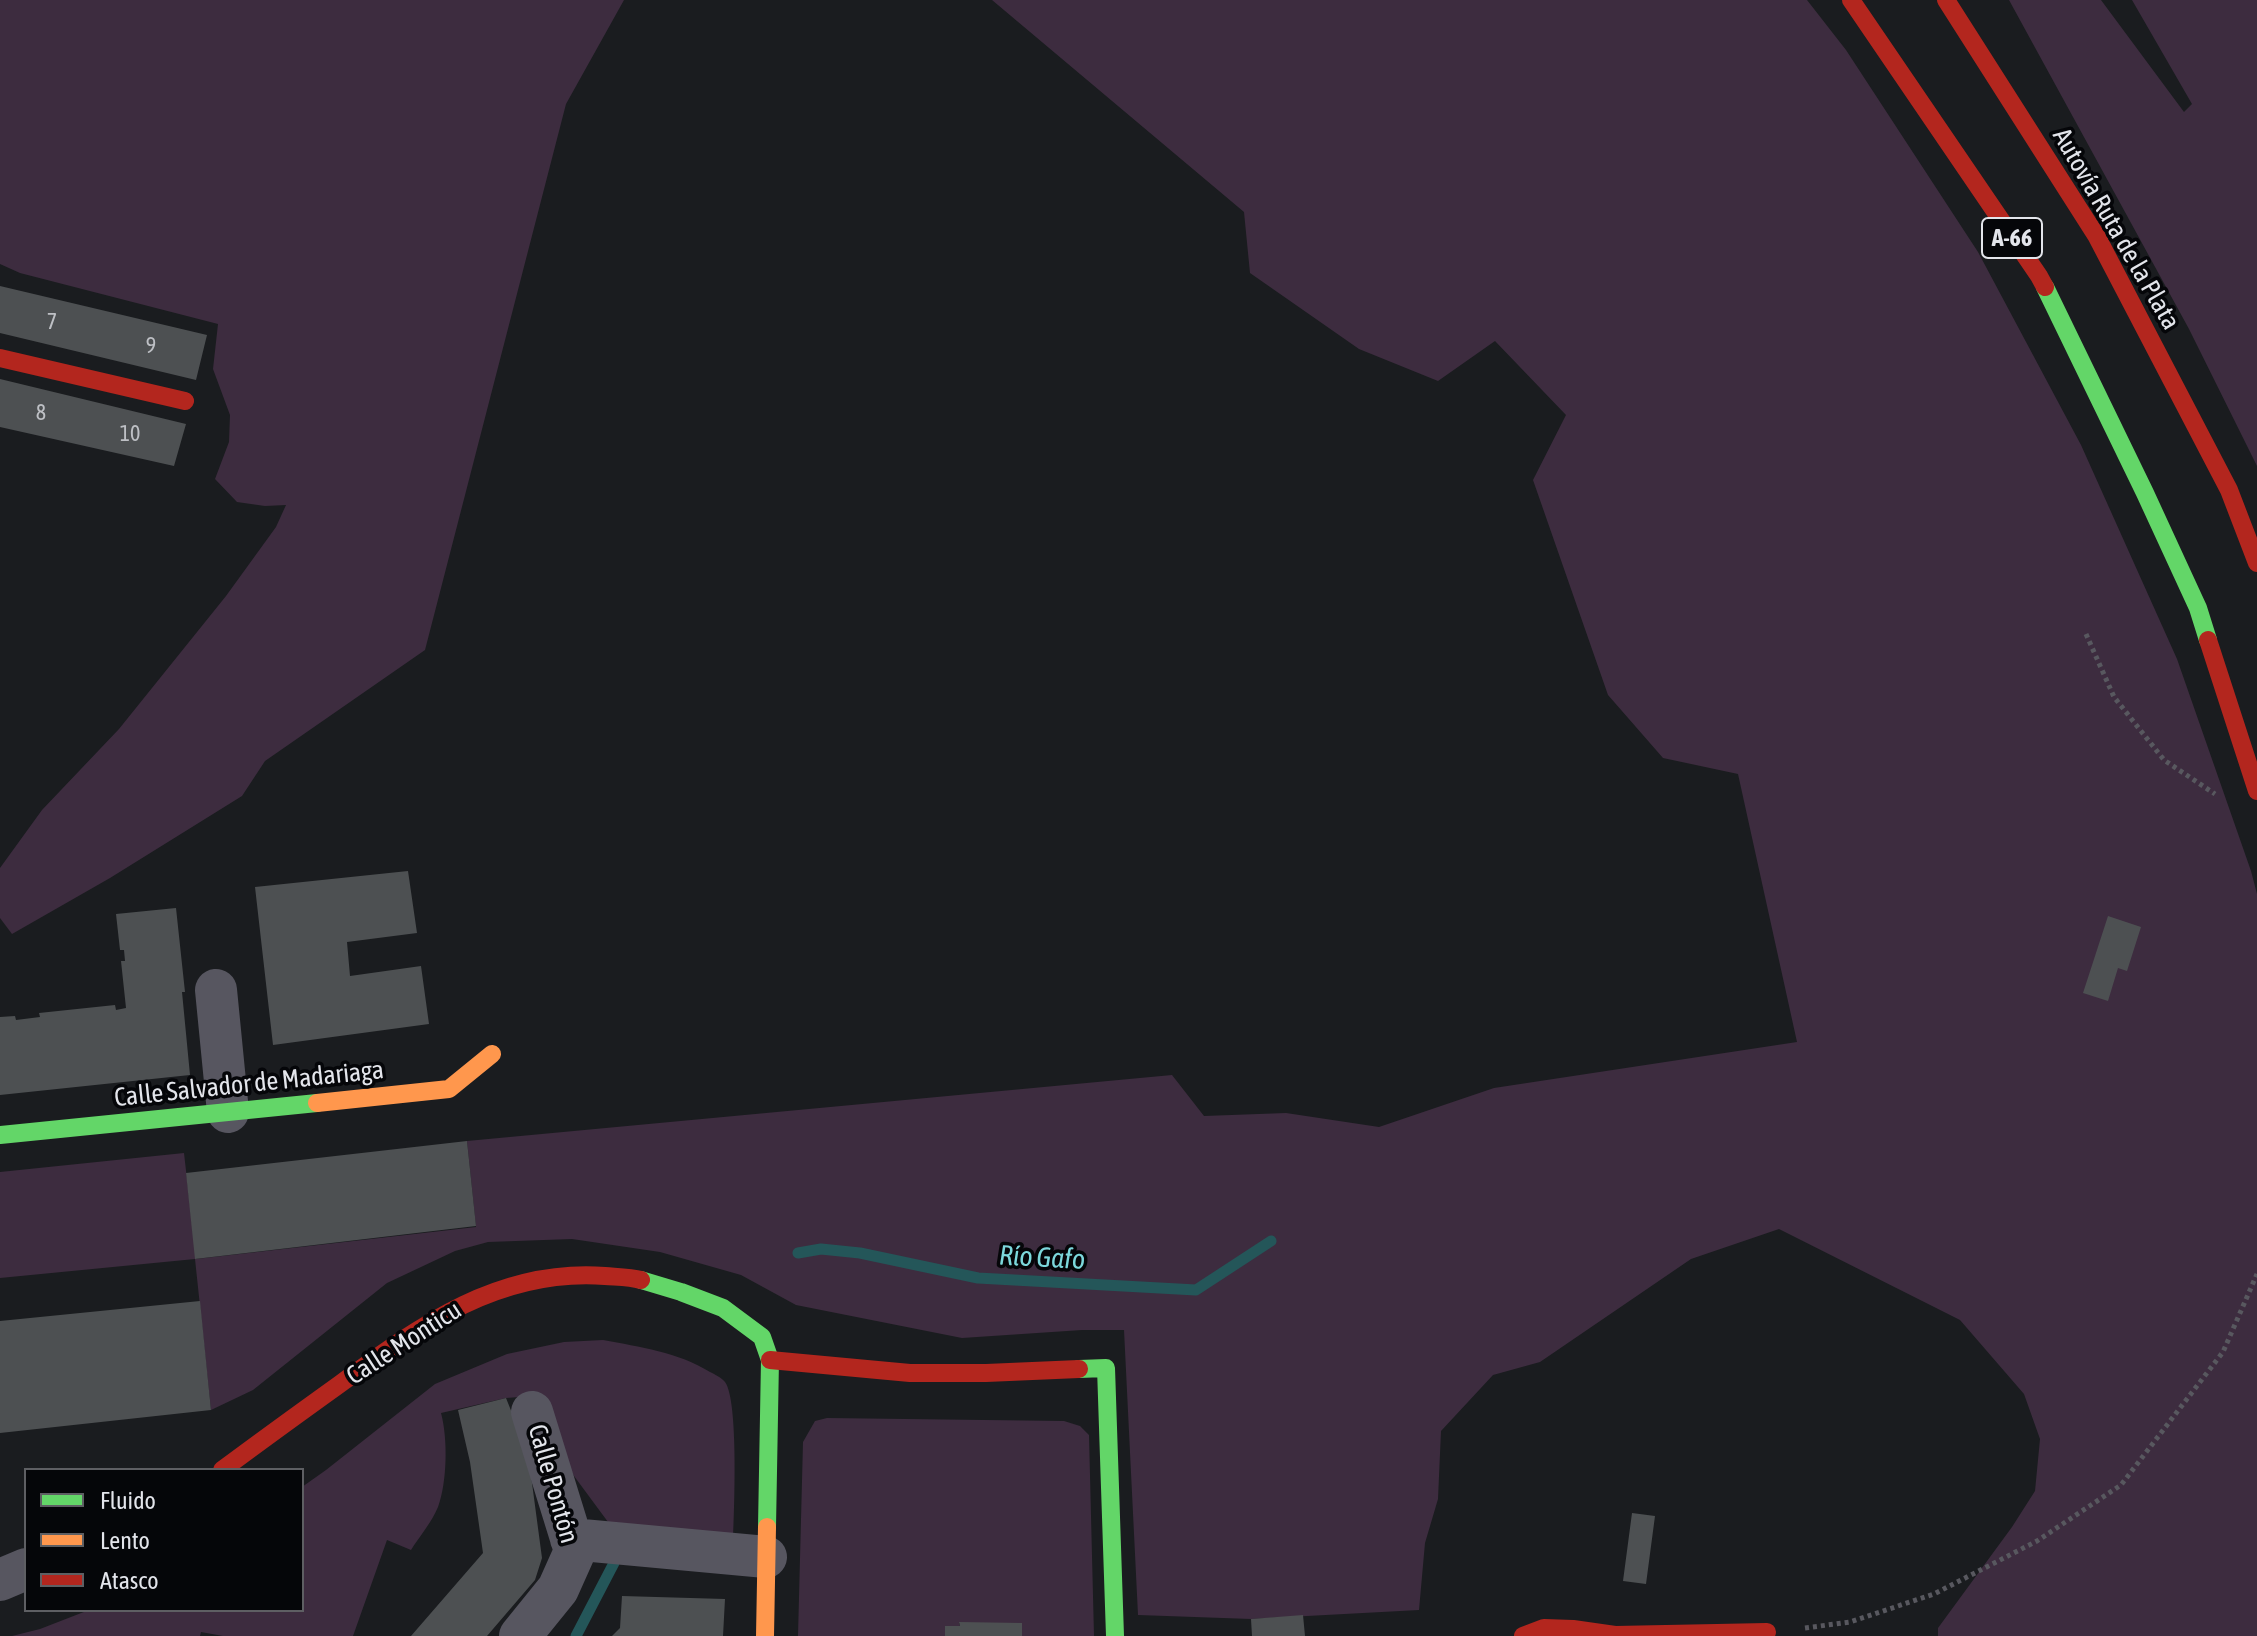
<!DOCTYPE html>
<html>
<head>
<meta charset="utf-8">
<style>
  body { margin:0 }
  #map { position:relative; width:2257px; height:1636px; overflow:hidden; background:#1a1c1f; font-family:"Asap Condensed",sans-serif }
  canvas { display:block }
  .legend { position:absolute; left:24px; top:1468px; width:280px; height:144px; box-sizing:border-box; background:#050609; border:2px solid #5e5f63; margin:0; padding:10px 14px; list-style:none; font-size:24px; color:#e3e5eb }
  .legend li { display:flex; align-items:center; gap:16px; height:40px }
  .legend b { width:40px; border:2px solid #5e5f63 }
</style>
</head>
<body>
<div id="map">
<canvas width="2257" height="1636"></canvas>
<ul class="legend">
<li><b style="height:10px;background:#63d668"></b>Fluido</li>
<li><b style="height:10px;background:#ff974d"></b>Lento</li>
<li><b style="height:10px;background:#b3261e"></b>Atasco</li>
</ul>
</div>
<script>
const c = document.querySelector('canvas').getContext('2d');
c.lineJoin = 'round';
function fill(path, color) { c.fillStyle = color; c.fill(path, 'evenodd'); }
function stroke(path, color, width, dash) { c.strokeStyle = color; c.lineWidth = width; c.lineCap = dash ? 'butt' : 'round'; c.setLineDash(dash || []); c.stroke(path); }
function write(font, color, halo, rows, align = 'center') {
  c.font = font + ' "Asap Condensed",sans-serif'; c.lineWidth = 7; c.setLineDash([]); c.textBaseline = 'middle'; c.strokeStyle = halo; c.fillStyle = color; for (const [text, x, y, turn = 0] of rows) {
    c.save(); c.translate(x, y); c.rotate((+turn || 0) * Math.PI / 180); c.textAlign = isNaN(turn) ? turn : align; if (halo) c.strokeText(text, 0, 0); c.fillText(text, 0, 0); c.restore();
  }
}
const green = new Path2D(`
  M0 0H624L566 104 425 650 265 761 242 796 110 878 12 934 0 918V868L42 810 119 729 226 596 276 527 286 505 265 506 237 502 215 479 229 442 230 415 213 369 218 324 20 273 0 264Z
  M992 0H1807L1846 50 1978 252 2081 445 2177 659 2251 871 2257 894V1636H1938V1628L2012 1527 2035 1491 2040 1439 2024 1394 1960 1320 1779 1229 1691 1259 1540 1362 1493 1375 1441 1431 1438 1499 1425 1543 1419 1610 1251 1619 1138 1615 1124 1330H1082L962 1338 796 1305 741 1275 660 1252 572 1239 488 1242 455 1251 387 1283 253 1390 211 1410 195 1259 0 1278V1172L184 1153 196 1259 476 1227 467 1141 1172 1075 1204 1116 1286 1113 1379 1127 1494 1088 1797 1042 1738 774 1663 758 1608 695 1533 480 1566 415 1495 341 1438 381 1359 349 1250 273 1244 212Z
  M2009 0H2101L2184 112 2192 104 2132 0H2257V466L2189 329Z
  M603 1340C640 1347 678 1352 710 1372 714 1374 722 1378 725 1382 739 1401 734 1514 733 1543L608 1522 574 1476 533 1396 506 1398 441 1413C448 1439 447 1482 438 1507 432 1522 419 1537 411 1550L387 1540 353 1636H223L201 1632 200 1636H12L40 1629 89 1610H302V1487L326 1470 435 1384 507 1354 564 1342Z
  M827 1418 1064 1421 1080 1426 1089 1435 1094 1636H1022V1623H959L960 1626H945V1636H798L803 1442 815 1421Z`);
const stream = new Path2D(`
  M798 1253 821 1249 860 1253 978 1278 1196 1290 1271 1241
  M576 1636 614 1563`);
const building = new Path2D(`
  M0 286 207 335 196 380 0 333Z
  M0 379 186 424 174 466 0 427Z
  M408 871 417 933 347 942 350 976 421 966 429 1024 273 1045 255 887Z
  M176 908 185 992H182L190 1075 0 1095V1017L15 1016 16 1020 40 1017 39 1013 115 1005 116 1010 126 1008 121 961H125L124 950H120L116 914Z
  M2108 916 2141 927 2127 971 2118 968 2108 1001 2083 993Z
  M467 1141 476 1226 195 1259 186 1173Z
  M200 1301 211 1410 0 1433V1321Z
  M506 1398 528 1453 542 1558 535 1580 487 1636H411L483 1553 470 1462 458 1410Z
  M1632 1513 1655 1516 1646 1584 1623 1581Z
  M622 1596 725 1599 723 1636H612L620 1628Z
  M1303 1615 1305 1636H1252L1251 1619Z
  M959 1622 1022 1623V1636H945V1626H960Z`);
const path = new Path2D(`
  M2086 634 2114 697 2164 760 2215 794
  M1805 1628 1850 1622 1934 1594 2037 1541 2121 1485 2223 1352 2257 1274`);
const street = new Path2D(`
  M216 990 228 1112
  M571 1539 766 1557
  M0 1580 26 1569
  M520 1636 558 1589 575 1551 532 1412`);
const fast = new Path2D(`
  M2045 287 2145 493 2198 608 2208 640
  M0 1135 317 1103
  M641 1280 681 1292 723 1308 762 1337 770 1360 767 1527
  M1079 1369 1106 1368 1115 1636`);
const slow = new Path2D(`
  M317 1103 449 1089 492 1054
  M765 1636 767 1527`);
const jam = new Path2D(`
  M1851 0 2039 276 2045 287
  M1946 0 2097 237 2229 490 2257 563
  M0 358 185 401
  M2208 640 2257 791
  M770 1360 910 1373H986L1079 1369
  M222 1470C261 1441 301 1412 340 1384 421 1325 500 1268 605 1276 617 1277 630 1277 641 1280
  M1523 1636 1544 1628 1573 1629 1615 1635 1767 1632`);
const numberNames = [
  ["7",52,322],
  ["9",151,346],
  ["8",41,413],
  ["10",130,434]
];
const shields = [
  [2012,238,60]
];
const shieldNames = [
  ["A-66",2012,238]
];
const streetNames = [
  ["Autovía Ruta de la Plata",2116,229,60],
  ["Calle Salvador de Madariaga",249,1084,-6],
  ["Calle Monticu",404,1343,-33],
  ["Calle Pontón",553,1484,74]
];
const waterNames = [
  ["Río Gafo",1042,1258,3]
];
fill(green, '#3d2c3f');
stroke(stream, '#245659', 11);
fill(building, '#4d5052');
stroke(path, '#58585f', 5, [4, 4]);
stroke(street, '#575660', 42);
stroke(fast, '#63d668', 18);
stroke(slow, '#ff974d', 18);
stroke(jam, '#b3261e', 18);
write('22px', '#bec0c5', null, numberNames);
for (const [x, y, w] of shields) { const box = new Path2D(); box.roundRect(x - w / 2, y - 20, w, 40, 6); c.fillStyle = '#050609'; c.fill(box); stroke(box, '#e3e5eb', 2); }
write('bold 24px', '#e3e5eb', null, shieldNames);
write('26px', '#e3e5eb', '#050609', streetNames);
write('italic 28px', '#7cd8dc', '#050609', waterNames);
</script>
</body>
</html>
